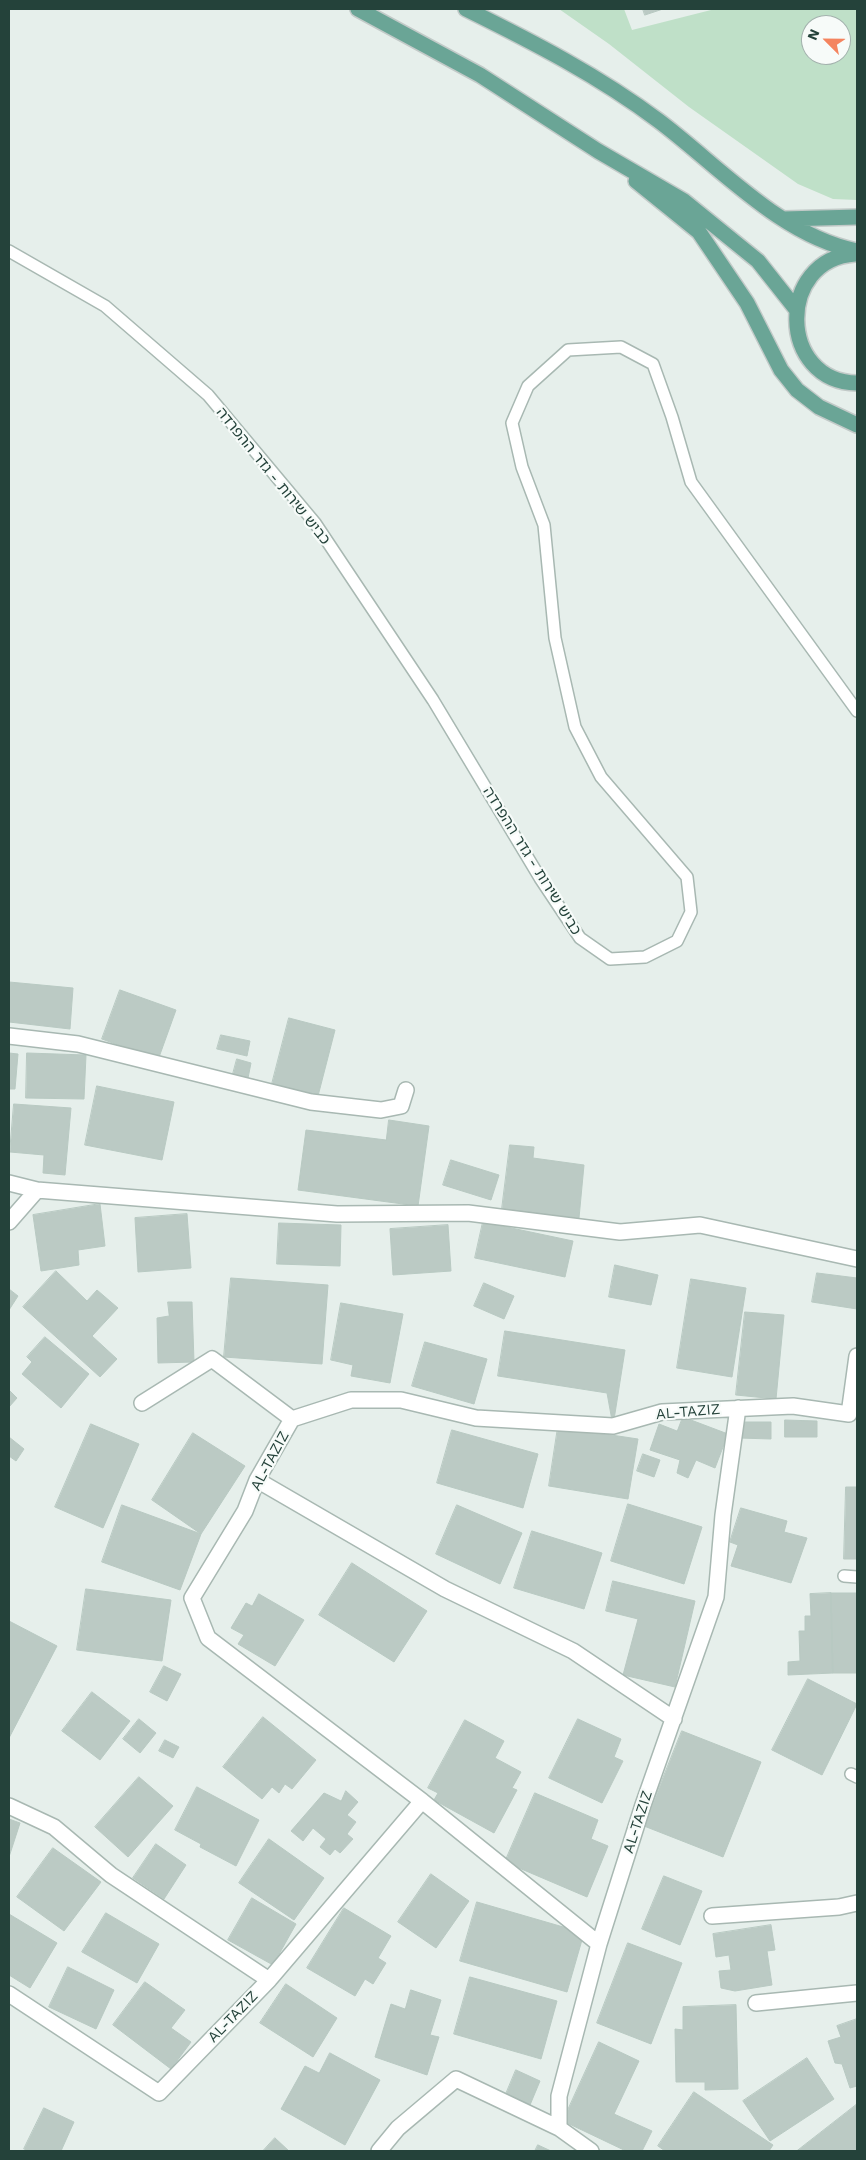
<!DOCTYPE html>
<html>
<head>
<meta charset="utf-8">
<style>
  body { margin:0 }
  #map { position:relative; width:866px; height:2160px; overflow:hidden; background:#e6efeb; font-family:"Work Sans",sans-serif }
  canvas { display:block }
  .frame { position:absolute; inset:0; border:10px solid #24423a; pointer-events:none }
  .north { position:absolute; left:801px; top:15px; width:50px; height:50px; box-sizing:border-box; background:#f7fbf9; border:1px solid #a3b1ad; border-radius:50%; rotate:293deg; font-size:14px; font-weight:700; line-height:20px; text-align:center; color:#24423a }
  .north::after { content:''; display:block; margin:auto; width:18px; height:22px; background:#f4845f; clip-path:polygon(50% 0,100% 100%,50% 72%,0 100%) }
</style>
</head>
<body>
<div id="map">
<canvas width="866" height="2160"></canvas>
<div class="frame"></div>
<div class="north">N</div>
</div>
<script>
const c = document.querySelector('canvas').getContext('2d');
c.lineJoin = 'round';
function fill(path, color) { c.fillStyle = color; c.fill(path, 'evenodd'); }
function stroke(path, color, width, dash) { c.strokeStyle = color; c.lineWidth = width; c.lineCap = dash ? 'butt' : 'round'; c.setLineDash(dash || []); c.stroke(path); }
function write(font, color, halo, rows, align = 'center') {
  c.font = font + ' "Work Sans","Noto Sans Hebrew",sans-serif'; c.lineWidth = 4.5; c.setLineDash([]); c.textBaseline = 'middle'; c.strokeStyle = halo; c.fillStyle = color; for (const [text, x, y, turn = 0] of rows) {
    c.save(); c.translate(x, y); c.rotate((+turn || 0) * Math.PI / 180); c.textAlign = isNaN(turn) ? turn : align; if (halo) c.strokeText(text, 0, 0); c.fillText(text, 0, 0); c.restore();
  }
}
const green = new Path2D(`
  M559 9H624L632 30 715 9H857V200L833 199 798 184 689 107 609 44ZM811 25H841V55H811Z`);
const building = new Path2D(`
  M643 9H663L645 15Z
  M9 982 73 988 70 1029 9 1022Z
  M120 990 176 1010 158 1060 102 1039Z
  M289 1018 335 1030 318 1096 272 1084Z
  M221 1035 250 1041 247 1056 217 1049Z
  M9 1053 18 1054 15 1089H9Z
  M27 1053 86 1055 84 1099 26 1098Z
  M237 1059 251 1063 248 1078 233 1074Z
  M97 1086 174 1102 162 1160 85 1145Z
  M14 1104 71 1108 65 1175 43 1173 44 1155 10 1152Z
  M389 1120 429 1126 418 1206 298 1190 306 1130 386 1140Z
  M510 1145 534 1147 533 1158 584 1165 579 1218 502 1209Z
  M451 1160 499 1175 491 1200 443 1185Z
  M100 1204 105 1246 78 1250 79 1265 41 1271 33 1215Z
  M187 1214 191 1268 138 1272 135 1218Z
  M483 1222 573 1241 565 1277 475 1258Z
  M279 1223 341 1225 340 1266 277 1264Z
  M448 1225 451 1271 393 1275 390 1229Z
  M615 1265 658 1275 651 1305 609 1297Z
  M56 1271 87 1301 97 1290 118 1308 92 1336 117 1359 100 1377 23 1307Z
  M817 1273 857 1278V1309L812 1302Z
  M231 1278 328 1285 322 1364 224 1357Z
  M691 1279 746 1288 732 1377 677 1368Z
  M484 1283 514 1296 504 1319 474 1306Z
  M9 1289 18 1296 9 1310Z
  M168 1302H192L194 1362 158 1363 157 1318 169 1316Z
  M341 1303 403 1314 390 1383 351 1376 353 1365 331 1360Z
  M745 1312 784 1315 776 1399 736 1395Z
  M505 1331 625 1350 613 1426 607 1393 498 1376Z
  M45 1337 89 1374 61 1408 22 1374 32 1362 27 1357Z
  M425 1342 487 1359 474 1404 412 1386Z
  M9 1390 17 1398 9 1407Z
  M683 1417 728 1434 715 1468 696 1460 688 1478 677 1473 680 1460 650 1450 659 1424 677 1431Z
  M785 1420 817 1421V1437H785Z
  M740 1422H771V1439L739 1438Z
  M91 1424 139 1444 103 1528 55 1507Z
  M558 1427 638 1439 628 1499 549 1486Z
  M452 1430 538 1454 523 1508 437 1483Z
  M193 1433 245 1466 201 1534 152 1500Z
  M9 1437 24 1449 16 1461 9 1456Z
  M643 1454 660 1460 654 1477 637 1471Z
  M846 1487H857V1559H844Z
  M628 1504 702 1527 684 1584 611 1561Z
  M122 1505 201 1534 180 1590 102 1562Z
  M457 1505 522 1533 500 1584 436 1554Z
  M741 1508 787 1521 784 1532 807 1538 791 1583 731 1566 738 1545 730 1542Z
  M532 1531 602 1553 584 1609 514 1588Z
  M352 1563 427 1611 394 1662 319 1615Z
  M613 1581 695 1601 675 1687 623 1675 638 1619 606 1611Z
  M86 1589 171 1600 162 1661 77 1650Z
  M831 1593H857V1673H833Z
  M831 1593 833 1673 788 1675V1662L800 1661 799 1631H805V1616H811L810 1594Z
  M259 1594 304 1620 275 1666 238 1644 244 1635 231 1628 246 1603 252 1606Z
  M9 1621 57 1646 9 1738Z
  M164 1666 181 1674 167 1701 150 1692Z
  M808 1679 857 1704 822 1775 772 1750Z
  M92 1692 130 1721 100 1760 62 1731Z
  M263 1717 316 1760 292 1789 285 1784 279 1793 272 1787 262 1799 223 1767Z
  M139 1719 156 1733 140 1753 123 1739Z
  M578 1719 621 1739 614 1757 623 1761 602 1803 549 1778Z
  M465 1720 504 1741 495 1758 521 1772 512 1788 517 1790 494 1833 434 1800 438 1793 428 1788Z
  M682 1731 761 1762 723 1857 644 1826Z
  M165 1740 179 1747 173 1758 159 1751Z
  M139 1777 173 1806 128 1857 95 1827Z
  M197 1787 259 1820 236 1866 200 1847 201 1844 175 1830Z
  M346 1791 358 1802 347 1815 356 1822 347 1834 353 1839 340 1853 335 1849 330 1855 320 1847 326 1839 313 1828 303 1841 291 1831 324 1793 341 1801Z
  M535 1793 598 1820 591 1839 608 1846 587 1897 505 1862Z
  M9 1819 20 1823 9 1857Z
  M269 1839 324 1878 294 1920 239 1883Z
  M156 1844 186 1865 164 1899 133 1878Z
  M53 1848 101 1882 64 1931 17 1897Z
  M431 1874 469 1901 436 1948 398 1922Z
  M664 1876 702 1891 680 1945 642 1929Z
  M252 1898 296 1924 273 1965 228 1940Z
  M477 1902 584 1933 567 1992 460 1961Z
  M344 1908 391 1936 378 1958 386 1963 373 1984 365 1979 355 1996 307 1968Z
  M106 1913 159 1944 137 1983 82 1952Z
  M9 1914 57 1943 30 1988 9 1975Z
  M771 1925 775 1950 767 1951 772 1985 735 1991 721 1988 719 1971 731 1970 729 1955 716 1957 713 1934Z
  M628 1943 682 1963 651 2044 597 2023Z
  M68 1967 114 1990 96 2029 49 2007Z
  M470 1977 557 2001 541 2059 454 2034Z
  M145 1982 185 2010 171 2028 191 2042 171 2069 113 2025Z
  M286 1984 337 2018 313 2057 260 2023Z
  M411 1990 441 2000 430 2035 439 2037 427 2075 375 2057 391 2004 405 2009Z
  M736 2005 738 2089 705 2090V2082H676L675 2029 683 2030V2007Z
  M857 2019V2086L850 2088 842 2064 835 2063 828 2041 841 2037 837 2026Z
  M599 2042 639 2061 614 2114 652 2131 642 2151H626L563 2121Z
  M330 2053 380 2080 345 2145 281 2109 305 2066 319 2073Z
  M807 2058 834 2099 770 2141 743 2101Z
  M516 2070 540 2081 530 2105 506 2094Z
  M694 2092 773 2145 769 2151H665L658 2146Z
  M856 2105 857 2151H797Z
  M44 2108 74 2122 61 2151H29L24 2149Z
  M275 2138 289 2151H263Z
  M538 2145 551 2151H535Z`);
const lane = new Path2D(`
  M9 251 105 306 208 395 315 523 433 700 540 878 580 938 610 959 645 957 677 941 691 912 687 877 601 777 575 727 555 638 544 525 522 467 512 423 528 386 568 350 621 347 653 364 672 417 691 482 857 711
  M844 1576 857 1577
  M851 1774 857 1777`);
const street = new Path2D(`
  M9 1036 78 1044 311 1102 381 1110 401 1106 406 1090
  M9 1183 37 1190
  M9 1222 37 1190 337 1214 468 1213 620 1232 700 1225 857 1259
  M142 1403 212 1359 292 1419
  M257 1480 445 1589 573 1651 674 1719
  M9 1806 54 1827 111 1875 269 1980
  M712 1916 839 1907 857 1903
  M599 1944 422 1801 208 1638 192 1598 245 1511 257 1480 292 1419 351 1400H401L476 1418 613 1426 662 1412 793 1406 849 1414 857 1356
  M9 1994 159 2093 269 1980 422 1801
  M756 2003 857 1993
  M559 2128V2096L599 1944 643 1805 716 1597 723 1515 738 1408
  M379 2151 398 2128 456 2079 559 2128 591 2151`);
const primary = new Path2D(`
  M358 9 480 75 598 151 684 201 758 261 796 309
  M466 9C533 42 599 76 659 121 720 167 781 236 857 251
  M636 181 699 232 747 303 781 370 797 390 819 407 857 425
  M784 219 857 217
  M855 254C776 259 778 382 857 383`);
const streetNames = [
  ["כביש שירות - גדר ההפרדה",273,476,51],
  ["כביש שירות - גדר ההפרדה",532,861,58],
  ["AL-TAZIZ",688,1412,-5],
  ["AL-TAZIZ",270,1461,-62],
  ["AL-TAZIZ",638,1822,-72],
  ["AL-TAZIZ",233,2017,-46]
];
fill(green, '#bfe0c8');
fill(building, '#bbcac4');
stroke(building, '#b8c9c2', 1);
stroke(lane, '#a8b8b2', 14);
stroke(street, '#a8b8b2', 18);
stroke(primary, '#c2cac8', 18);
stroke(lane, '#fff', 11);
stroke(street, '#fff', 15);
stroke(primary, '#6aa596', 15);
write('15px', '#24423a', '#f7fbf9', streetNames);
</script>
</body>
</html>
